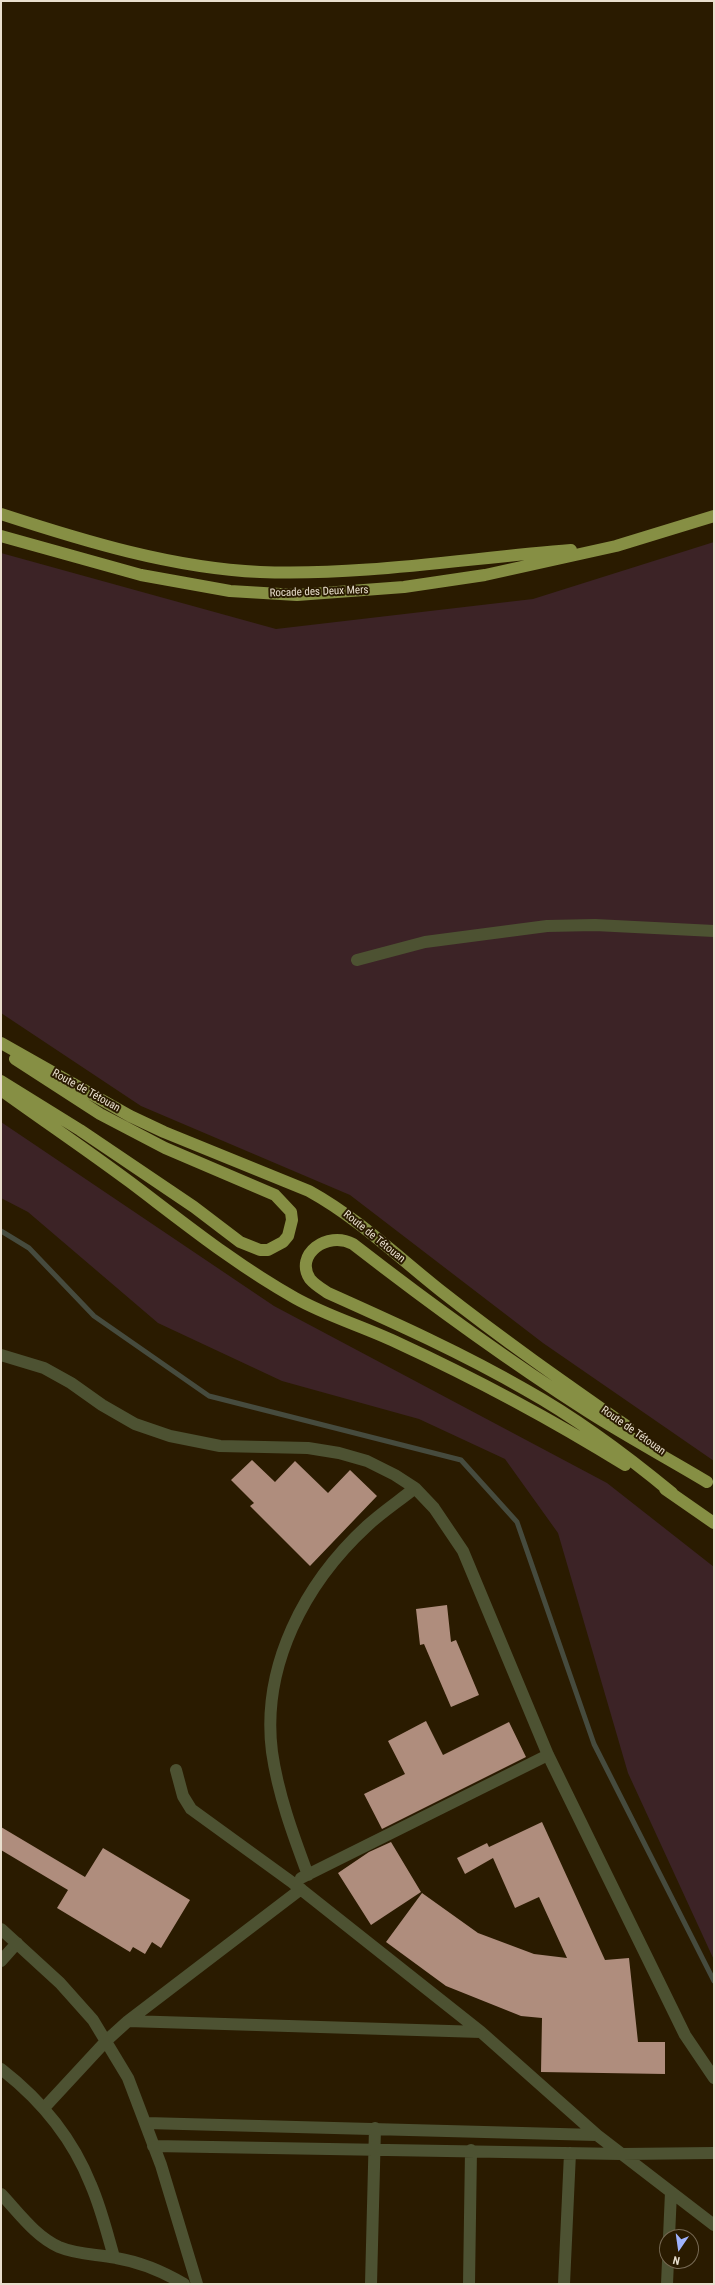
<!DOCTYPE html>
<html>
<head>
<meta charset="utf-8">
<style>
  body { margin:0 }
  #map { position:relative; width:715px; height:2285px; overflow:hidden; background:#2a1b00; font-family:"Roboto Condensed",sans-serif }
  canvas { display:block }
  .frame { position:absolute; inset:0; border:2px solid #e9dfce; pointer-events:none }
  .north { position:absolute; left:659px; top:2229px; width:40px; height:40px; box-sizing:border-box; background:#2a1b00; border:1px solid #766952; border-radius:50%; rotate:193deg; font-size:11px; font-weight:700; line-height:16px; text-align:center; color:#e9dfce }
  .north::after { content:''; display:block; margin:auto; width:14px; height:18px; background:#9fb3fd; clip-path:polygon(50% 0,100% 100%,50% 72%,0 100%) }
</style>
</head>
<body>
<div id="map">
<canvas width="715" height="2285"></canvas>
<div class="frame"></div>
<div class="north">N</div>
</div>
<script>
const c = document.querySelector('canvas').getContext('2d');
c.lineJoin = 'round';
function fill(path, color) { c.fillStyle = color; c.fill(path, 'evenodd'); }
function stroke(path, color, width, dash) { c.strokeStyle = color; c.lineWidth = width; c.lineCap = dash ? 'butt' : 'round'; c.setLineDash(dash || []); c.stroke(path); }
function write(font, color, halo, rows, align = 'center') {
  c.font = font + ' "Roboto Condensed",sans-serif'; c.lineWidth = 4; c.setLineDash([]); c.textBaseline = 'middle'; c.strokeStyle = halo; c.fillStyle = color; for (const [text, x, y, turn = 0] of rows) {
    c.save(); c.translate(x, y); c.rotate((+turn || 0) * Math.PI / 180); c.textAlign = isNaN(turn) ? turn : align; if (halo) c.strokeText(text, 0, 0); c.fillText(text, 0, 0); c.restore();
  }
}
const green = new Path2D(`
  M714 542V1461L543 1343 350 1195 141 1106 1 1013V553L276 629 533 599Z
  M1 1122 274 1306 607 1483 714 1567V1960L628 1773 558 1533 505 1459 419 1419 282 1381 158 1323 28 1212 1 1198Z`);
const stream = new Path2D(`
  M1 1231 29 1248 94 1316 209 1396 461 1460 517 1522 594 1744 714 1981`);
const building = new Path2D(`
  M252 1460 275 1482 295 1461 328 1493 350 1470 377 1496 310 1566 250 1506 254 1503 231 1480Z
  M447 1605 451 1642 456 1640 479 1695 451 1707 424 1644 420 1645 416 1609Z
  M426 1721 443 1755 509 1722 526 1757 382 1829 364 1794 405 1774 388 1741Z
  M542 1822 605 1960 629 1958 638 2042H665V2074L541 2072 542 2018 521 2016 446 1986 386 1942 422 1893 478 1933 534 1954 567 1958 539 1897 515 1908 493 1858 465 1874 457 1858 487 1843 489 1847Z
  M1 1827 85 1877 103 1848 190 1900 161 1948 152 1942 145 1954 133 1947 130 1952 57 1908 68 1890 1 1850Z
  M391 1842 421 1892 371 1925 338 1873 369 1852Z`);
const minor = new Path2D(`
  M357 960 425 942 547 926 595 925 714 931
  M1 1355 44 1368 71 1383 102 1405 135 1424 170 1436 220 1446 308 1448 339 1453 367 1461 395 1475 415 1488 434 1508 463 1551 548 1755 685 2035 714 2078
  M176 1770 183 1796 191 1809 293 1883 481 2032 597 2135 714 2225
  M308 1875C293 1835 278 1794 272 1752 261 1666 305 1583 367 1526 382 1512 399 1501 415 1488
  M301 1878 548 1755
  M1 1929 60 1983 93 2020 128 2078 161 2165 197 2284
  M1 1961 17 1943
  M128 2021 481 2032
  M1 2069C41 2100 72 2137 91 2185 101 2208 107 2233 114 2257
  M44 2108 107 2040 128 2021 301 1889
  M146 2123 597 2135
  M153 2146 622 2154 714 2153
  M1 2194C19 2213 35 2236 59 2247 78 2255 97 2254 116 2258 140 2262 162 2271 184 2284
  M669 2237 671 2192
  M371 2284 375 2128
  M469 2284 471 2150
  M564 2284 570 2153
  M667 2284 668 2261`);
const trunk = new Path2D(`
  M1 514C84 541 172 568 260 572 364 576 468 558 571 550
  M1 536 141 575 230 591 297 595 404 587 485 575 616 546 714 516
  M1 1043 130 1116 164 1132 309 1191C358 1218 398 1257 441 1291 502 1339 565 1383 628 1427
  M1 1081 80 1130 194 1207 240 1242 260 1250H268L283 1242 288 1236 292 1220 291 1212 275 1195 165 1148 100 1114 15 1059
  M1 1090C44 1121 87 1150 130 1182 183 1222 236 1265 295 1298 327 1316 362 1326 396 1342 474 1378 551 1419 625 1465
  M665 1489 714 1523
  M672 1493C626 1455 578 1419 526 1390 462 1353 395 1323 328 1293 322 1289 315 1285 310 1279 294 1255 327 1230 353 1244 429 1303 506 1359 587 1411 626 1436 667 1458 707 1482`);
const streetNames = [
  ["Rocade des Deux Mers",319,592,-2],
  ["Route de Tétouan",86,1091,29],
  ["Route de Tétouan",374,1237,39],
  ["Route de Tétouan",633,1431,35]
];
fill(green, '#3c2326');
stroke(stream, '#464b3e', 5);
fill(building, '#af8d7d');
stroke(minor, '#4d5232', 12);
stroke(trunk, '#868f44', 12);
write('11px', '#e9dfce', '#2a1b00', streetNames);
</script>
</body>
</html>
